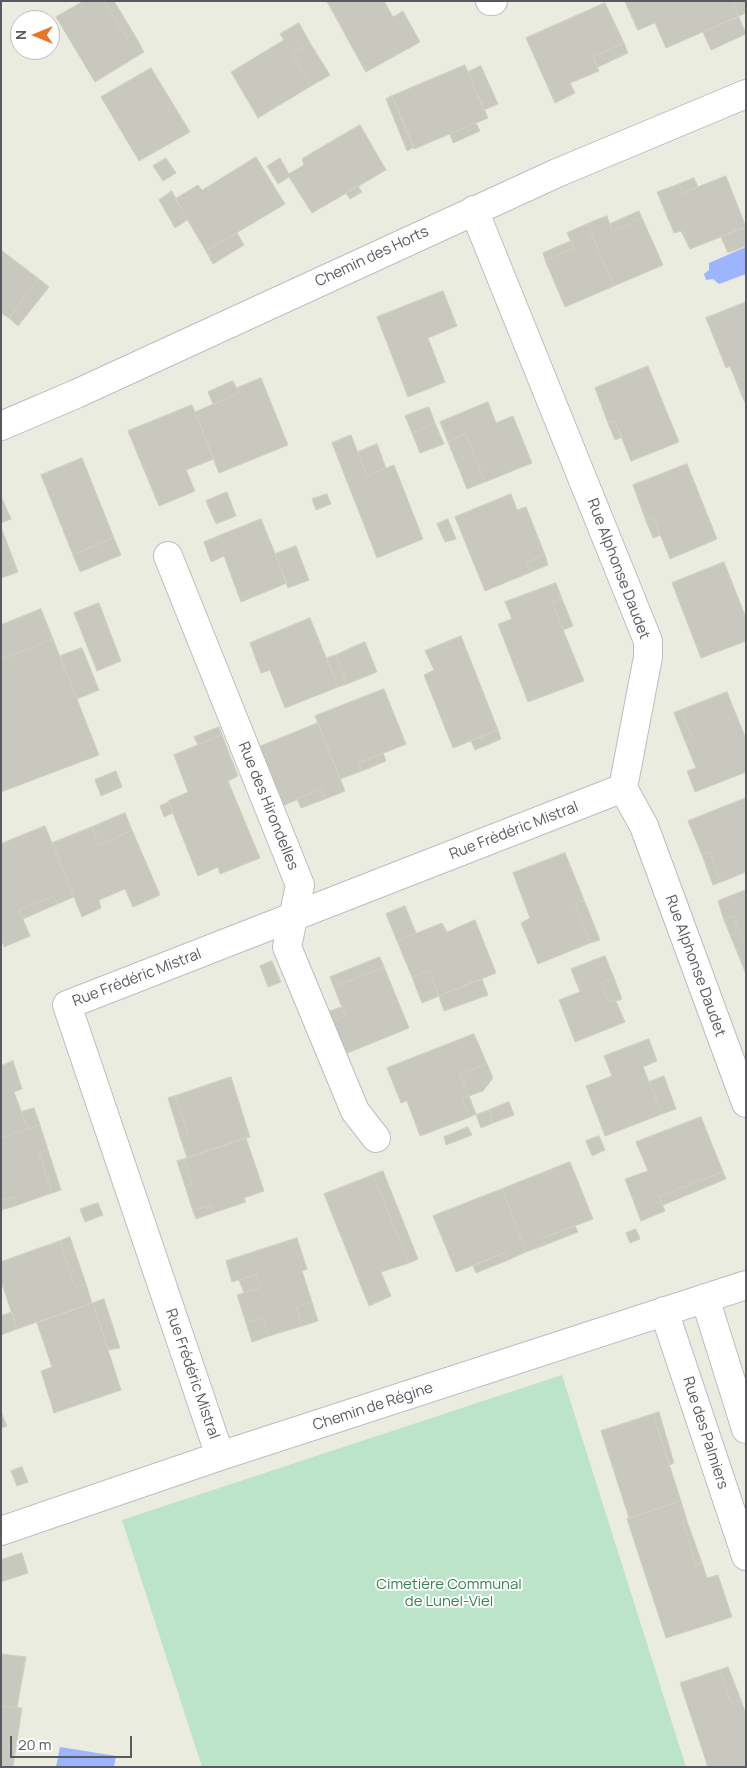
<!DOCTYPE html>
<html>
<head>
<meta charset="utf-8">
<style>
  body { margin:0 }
  #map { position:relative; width:747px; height:1768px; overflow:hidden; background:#eaecdf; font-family:Manrope,sans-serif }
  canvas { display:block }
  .frame { position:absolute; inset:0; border:2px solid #585961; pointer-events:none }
  .north { position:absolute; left:10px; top:10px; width:50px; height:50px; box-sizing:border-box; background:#fff; border:1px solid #bcbdc0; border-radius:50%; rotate:270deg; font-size:14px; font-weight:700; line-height:20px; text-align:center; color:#585961 }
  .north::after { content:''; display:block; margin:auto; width:18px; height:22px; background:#e7762a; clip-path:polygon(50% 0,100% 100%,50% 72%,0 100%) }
  .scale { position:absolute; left:10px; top:1736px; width:122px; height:22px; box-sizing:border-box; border:2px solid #585961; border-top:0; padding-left:6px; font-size:15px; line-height:18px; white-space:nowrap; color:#585961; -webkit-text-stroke:4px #fff; paint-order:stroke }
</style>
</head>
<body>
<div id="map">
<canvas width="747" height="1768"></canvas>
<div class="frame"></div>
<div class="north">N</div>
<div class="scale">20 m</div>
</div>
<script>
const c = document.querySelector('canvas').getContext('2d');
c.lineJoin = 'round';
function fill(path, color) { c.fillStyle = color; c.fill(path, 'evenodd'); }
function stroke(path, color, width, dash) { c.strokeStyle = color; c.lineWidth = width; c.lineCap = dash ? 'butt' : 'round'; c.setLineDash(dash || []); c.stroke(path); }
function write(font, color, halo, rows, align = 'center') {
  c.font = font + ' Manrope,sans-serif'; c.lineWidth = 4; c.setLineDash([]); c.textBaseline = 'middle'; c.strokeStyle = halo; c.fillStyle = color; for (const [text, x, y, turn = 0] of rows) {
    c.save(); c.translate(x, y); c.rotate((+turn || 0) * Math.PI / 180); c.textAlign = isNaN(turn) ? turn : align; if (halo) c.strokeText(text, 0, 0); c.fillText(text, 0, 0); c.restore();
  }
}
const green = new Path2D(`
  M562 1375 686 1767H202L122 1520Z`);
const water = new Path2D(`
  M746 247V274L719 284 713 279 706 280 704 274 709 270V263Z
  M60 1747 116 1756 114 1767H56Z`);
const building = new Path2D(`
  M84 1H104L127 38 134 34 144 52 95 82 56 17Z
  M104 1H114L134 34 127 38Z
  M327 1H384L393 17 403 11 420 42 366 72Z
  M625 1H733L739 16 666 48 655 23 638 30Z
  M733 1H746V13L739 16Z
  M605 3 624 43 593 57 599 71 570 83 575 93 555 103 526 38Z
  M739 17 746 34 711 50 703 32Z
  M299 23 310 43 292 54 311 86 258 118 231 72 284 40 280 34Z
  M310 43 330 75 311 86 292 54Z
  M624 43 628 53 598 67 593 57Z
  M465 65 488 118 414 149 392 96Z
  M481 66 498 104 484 110 468 72Z
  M151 68 190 132 139 161 101 97Z
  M392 96 414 147 407 151 386 99Z
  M476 123 480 131 453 143 450 134Z
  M360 125 386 170 312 213 289 177 278 184 267 166 280 158 289 174 304 165 302 159Z
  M256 157 285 204 206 251 175 199 198 185 202 190Z
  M166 158 176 173 163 181 153 166Z
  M726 176 746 227 690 249 681 231 674 233 657 192 679 184 682 193Z
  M694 178 698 187 682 193 679 184Z
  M358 186 362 192 350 199 346 193Z
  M172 191 187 220 175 228 159 200Z
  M639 211 642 218 612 231 610 224Z
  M607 216 612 231 642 218 663 265 614 286 587 224Z
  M587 224 614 286 565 307 545 260 574 248 567 233Z
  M746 227V246L728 253 721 237Z
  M237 233 244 245 213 264 206 251Z
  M571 241 574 248 545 260 543 253Z
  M1 250 39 279 9 318 1 313Z
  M39 279 49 287 18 326 9 318Z
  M443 291 457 326 428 338 445 382 408 397 377 317Z
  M746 302V389L740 391 730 366 726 368 706 318Z
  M648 366 679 442 631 461 615 421 608 423 595 388Z
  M261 378 288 445 219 473 195 412 239 393 237 388Z
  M233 381 239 393 213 404 208 392Z
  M746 389V405L740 391Z
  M488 402 496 423 513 416 532 463 485 482 466 434 448 442 440 422Z
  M192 405 214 459 186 470 195 491 159 506 128 431Z
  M429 407 435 423 412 433 405 416Z
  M615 421 622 437 615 440 608 423Z
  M435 423 444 444 420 453 412 433Z
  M466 434 485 482 467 489 448 442Z
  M351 435 367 476 394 465 423 539 377 558 332 443Z
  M377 444 386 468 367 476 358 452Z
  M82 458 114 538 73 555 41 475Z
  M687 464 717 539 670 559 653 517 646 521 633 485Z
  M227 492 236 516 216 524 206 501Z
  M327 494 331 504 316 510 312 499Z
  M511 494 517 510 526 507 545 555 526 563 531 572 485 591 455 517Z
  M1 496 11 519 1 523Z
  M653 517 660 535 653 538 646 521Z
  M261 519 287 583 241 602 224 556 211 562 204 542Z
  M448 519 456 539 445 542 437 524Z
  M1 527 18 572 1 578Z
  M114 538 121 555 80 572 73 555Z
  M296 546 309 580 288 588 275 554Z
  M545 555 548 565 531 572 526 563Z
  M724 562 746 618V641L701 658 672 583Z
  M556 583 562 599 552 603 584 681 528 702 498 624 512 619 505 602Z
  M562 599 573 626 563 630 552 603Z
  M99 603 121 661 97 671 74 613Z
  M41 609 53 639 3 659 1 654V625Z
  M310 618 338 687 285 708 270 670 261 673 250 643Z
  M461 636 498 730 453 748 424 675 434 670 425 651Z
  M53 639 99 755 1 792V654L3 659Z
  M365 642 377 672 347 684 336 655Z
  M82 648 99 690 77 699 60 656Z
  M336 655 347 684 338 687 327 658Z
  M384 689 406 744 359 763 362 771 340 779 315 716Z
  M727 692 746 739V772L695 792 687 771 696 768 685 741 692 738 681 710Z
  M681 710 692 738 685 741 674 713Z
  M318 723 345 791 325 799 321 789 278 808 254 749Z
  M219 727 222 735 198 745 194 737Z
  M498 730 501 739 475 750 471 741Z
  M222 735 238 776 228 781 260 858 220 874 218 867 198 876 168 801 188 792 174 755Z
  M383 753 386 761 362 771 359 763Z
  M116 771 122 787 101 796 95 780Z
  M321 789 325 799 301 808 297 799Z
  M746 798V872L721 882 709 852 702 855 688 821Z
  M169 802 173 813 164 817 160 806Z
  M125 813 132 830 99 845 92 827Z
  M45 826 74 897 57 904 54 896 19 910 30 936 4 947 1 939V844Z
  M92 827 99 845 132 830 160 895 133 907 125 889 99 900 101 908 82 917 52 843Z
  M709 852 721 882 713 885 702 855Z
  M565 853 584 900 575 904 590 943 538 964 521 923 530 918 513 873Z
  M746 890V948L733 916 724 920 718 901Z
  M54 896 57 904 23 919 19 910Z
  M584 900 600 940 590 943 575 904Z
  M405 906 416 933 397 941 386 914Z
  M733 916 746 948V974L724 920Z
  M475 920 496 973 439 996 429 971 412 977 397 941 442 923 447 932Z
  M605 956 614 978 602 983 608 1002 615 999 625 1022 575 1042 559 1000 580 992 571 969Z
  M380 957 384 967 334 987 330 977Z
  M272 961 281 982 268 987 260 966Z
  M384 967 409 1028 340 1056 327 1023 345 1016 334 987Z
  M429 971 439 996 422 1003 412 977Z
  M614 978 622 999 616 1001 615 999 608 1002 602 983Z
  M482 979 488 995 444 1011 439 996Z
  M342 1007 345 1016 327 1023 323 1014Z
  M474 1034 487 1064 460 1075 469 1096 462 1099 470 1117 420 1136 407 1101 401 1103 387 1068Z
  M649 1039 657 1061 643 1067 662 1114 605 1136 586 1086 612 1076 604 1056Z
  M13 1061 22 1089 14 1092 28 1129 1 1138V1066Z
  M487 1064 493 1078 483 1091 469 1096 460 1075Z
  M664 1076 676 1109 662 1114 649 1082Z
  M231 1077 250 1137 187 1158 180 1137 188 1134 175 1096Z
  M175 1096 188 1134 180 1137 168 1098Z
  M469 1096 476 1114 470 1117 462 1099Z
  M509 1102 514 1115 493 1123 489 1110Z
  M34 1108 40 1125 28 1129 21 1112Z
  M489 1110 493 1123 481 1128 476 1115Z
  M701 1117 723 1172 659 1197 665 1211 641 1221 625 1179 648 1171 636 1142Z
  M40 1125 48 1150 39 1153 52 1193 15 1206 13 1197 1 1201V1138Z
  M468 1127 472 1135 446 1145 444 1137Z
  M599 1136 605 1150 592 1156 586 1141Z
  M246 1138 264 1191 244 1198 246 1202 213 1213 211 1205 193 1211 185 1186 192 1184 184 1159Z
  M48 1150 61 1190 52 1193 39 1153Z
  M184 1159 192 1184 185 1186 177 1161Z
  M570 1162 593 1219 543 1238 545 1245 526 1252 502 1189Z
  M383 1171 418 1259 409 1263 373 1175Z
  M723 1172 726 1179 663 1205 659 1197Z
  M373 1175 409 1263 381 1272 391 1296 369 1306 324 1194Z
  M502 1189 526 1252 508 1260 505 1253 456 1272 433 1216Z
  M13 1197 15 1206 1 1210V1201Z
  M98 1203 103 1215 85 1222 80 1209Z
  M211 1205 213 1213 196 1219 193 1211Z
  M575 1226 578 1232 545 1245 543 1238Z
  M636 1229 640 1239 630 1243 626 1233Z
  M70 1237 86 1284 75 1287 60 1241Z
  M297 1238 307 1269 302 1271 312 1302 296 1307 302 1326 269 1336 263 1317 246 1323 237 1295 261 1288 256 1275 232 1282 226 1261Z
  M60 1241 75 1287 86 1284 92 1303 17 1329 1 1281V1262Z
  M505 1253 508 1260 476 1273 473 1266Z
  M256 1275 261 1288 244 1293 239 1280Z
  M104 1299 120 1348 108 1350 93 1303Z
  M312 1302 318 1321 302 1326 296 1307Z
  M93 1303 121 1390 54 1413 41 1371 52 1367 37 1323Z
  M12 1312 17 1329 1 1335V1316Z
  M263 1317 269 1336 252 1342 246 1323Z
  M1 1412 7 1426 1 1428Z
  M659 1412 674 1463 670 1465 653 1414Z
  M653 1414 681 1501 629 1518 601 1431Z
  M22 1467 28 1482 17 1486 11 1471Z
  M681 1501 687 1521 683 1522 696 1565 702 1563 707 1578 718 1575 732 1617 666 1638 627 1519Z
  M687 1521 702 1563 696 1565 683 1522Z
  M22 1553 28 1573 1 1582V1560Z
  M1 1654 26 1657 17 1708 1 1706Z
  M728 1667 741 1700 731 1703 720 1670Z
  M720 1670 731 1703 741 1700 746 1715V1767H708L680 1683Z
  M1 1706 22 1708 13 1767H1Z`);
const minor = new Path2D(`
  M490 1H493
  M474 210 648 641V657L623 788 644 826 746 1103
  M1 426 76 394 557 173 746 94
  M168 556 300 885 287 947 355 1111 376 1138
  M705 1298 746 1429
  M664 1311 746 1556
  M220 1456 67 1005 623 788
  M1 1531 220 1456 746 1285`);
const streetNames = [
  ["Chemin des Horts",372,257,-25],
  ["Rue Alphonse Daudet",618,569,69],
  ["Rue des Hirondelles",268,806,68],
  ["Rue Frédéric Mistral",514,831,-21],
  ["Rue Alphonse Daudet",695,966,70],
  ["Rue Frédéric Mistral",137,978,-21],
  ["Rue Frédéric Mistral",192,1374,71],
  ["Chemin de Régine",373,1407,-18],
  ["Rue des Palmiers",705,1433,72]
];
const parkNames = [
  ["Cimetière Communal",449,1585],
  ["de Lunel-Viel",449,1602]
];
fill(green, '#bbe4c9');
fill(water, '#9db4fe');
fill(building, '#c8c8bf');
stroke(building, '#d0d0be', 1);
stroke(minor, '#bcbcc4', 30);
stroke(minor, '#fff', 28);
write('15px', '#585961', '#fff', streetNames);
write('15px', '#358352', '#fff', parkNames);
</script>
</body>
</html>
